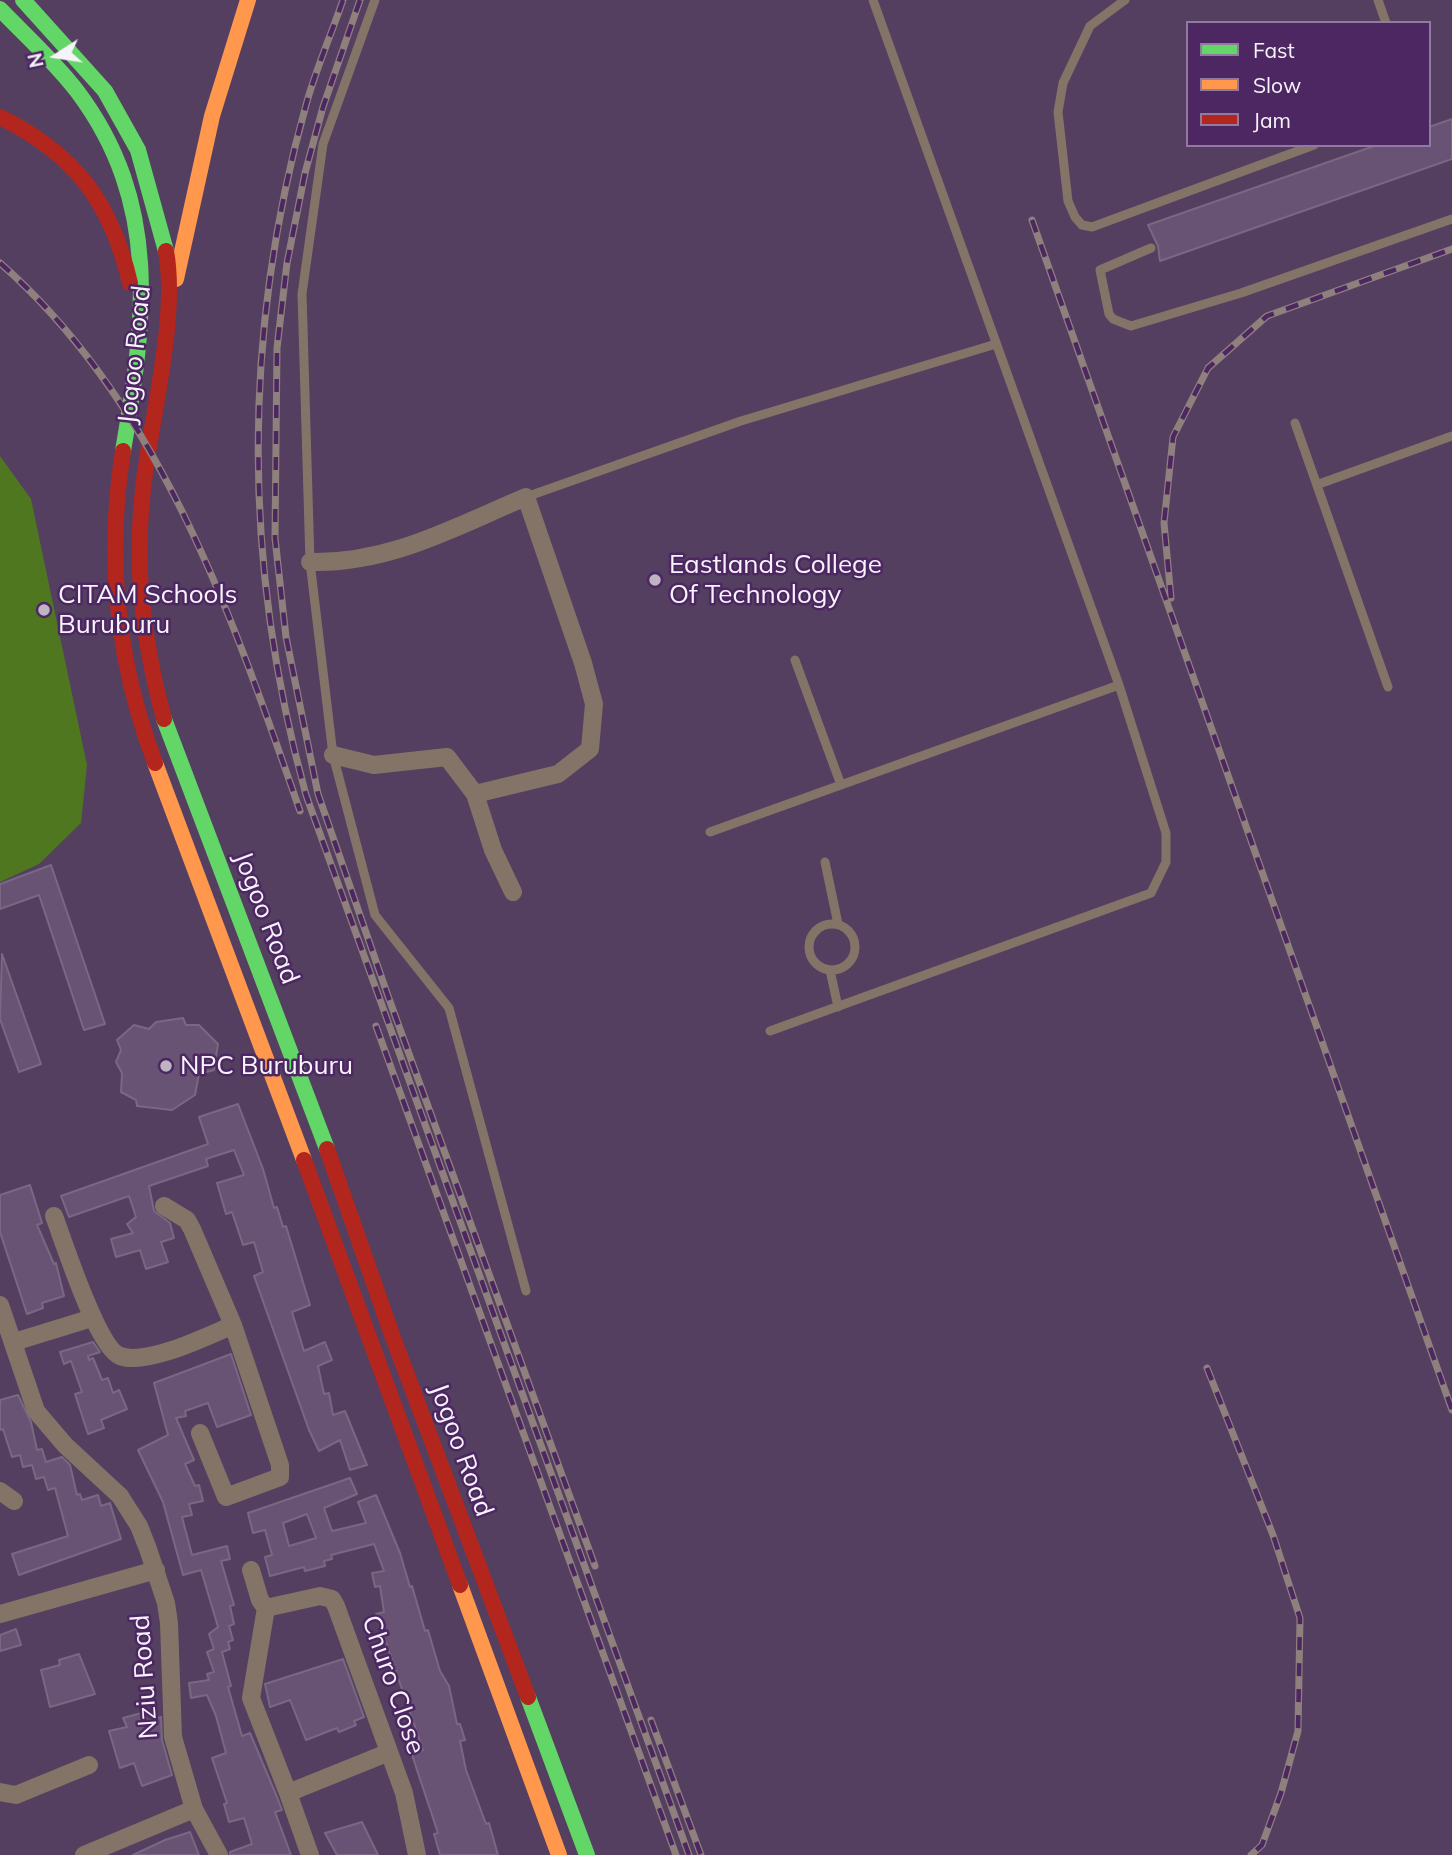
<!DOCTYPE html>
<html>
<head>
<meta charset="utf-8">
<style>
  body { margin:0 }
  #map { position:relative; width:1452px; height:1855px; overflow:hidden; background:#543f60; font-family:Mulish,sans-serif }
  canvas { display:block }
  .legend { position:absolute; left:1186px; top:21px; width:245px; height:126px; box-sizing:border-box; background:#4d2762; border:2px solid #91799f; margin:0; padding:9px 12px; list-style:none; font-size:21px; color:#f7f3fa }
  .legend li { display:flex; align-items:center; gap:14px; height:35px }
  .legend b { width:35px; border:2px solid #91799f }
  .north { position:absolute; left:21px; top:21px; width:70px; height:70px; -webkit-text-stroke:5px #4d2762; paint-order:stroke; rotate:258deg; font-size:19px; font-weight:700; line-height:28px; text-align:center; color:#f7f3fa }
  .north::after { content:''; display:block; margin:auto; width:24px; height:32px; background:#f7f3fa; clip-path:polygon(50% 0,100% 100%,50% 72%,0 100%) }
</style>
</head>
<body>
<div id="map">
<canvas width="1452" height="1855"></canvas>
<ul class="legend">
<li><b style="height:9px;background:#63d668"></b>Fast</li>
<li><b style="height:9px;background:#ff974d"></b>Slow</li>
<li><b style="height:9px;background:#b3261e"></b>Jam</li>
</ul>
<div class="north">N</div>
</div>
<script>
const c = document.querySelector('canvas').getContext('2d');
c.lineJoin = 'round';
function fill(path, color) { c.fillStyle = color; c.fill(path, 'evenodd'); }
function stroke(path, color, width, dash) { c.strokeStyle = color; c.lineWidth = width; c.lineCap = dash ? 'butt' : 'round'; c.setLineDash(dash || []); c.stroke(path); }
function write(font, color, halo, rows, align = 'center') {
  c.font = font + ' Mulish,sans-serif'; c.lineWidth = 5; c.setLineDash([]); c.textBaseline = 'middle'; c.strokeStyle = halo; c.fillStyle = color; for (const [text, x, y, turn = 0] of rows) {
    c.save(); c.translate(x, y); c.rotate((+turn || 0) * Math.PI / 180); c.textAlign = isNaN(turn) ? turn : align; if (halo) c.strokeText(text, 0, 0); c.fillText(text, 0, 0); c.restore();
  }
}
const green = new Path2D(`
  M0 456 31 499 87 765 81 823 39 864 0 882Z`);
const building = new Path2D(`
  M1452 119V159L1160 261 1158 246 1148 225 1377 145H1429V127Z
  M51 865 105 1024 84 1030 39 895 0 909V884Z
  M2 954 41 1064 19 1072 0 1019Z
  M183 1018 186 1025H199L218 1044 214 1070 199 1074 195 1095 172 1110 137 1106 136 1100 121 1092 122 1073 116 1062 121 1050 117 1040 134 1025 149 1029 156 1022Z
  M238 1104 263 1169 274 1208 277 1207 283 1227 286 1226 310 1305 292 1312 304 1351 325 1342 332 1360 318 1366 324 1394 329 1393 333 1415 345 1411 367 1465 350 1470 340 1440 319 1451 309 1430 254 1276 263 1272 254 1242 243 1245 232 1212 226 1214 217 1183 244 1175 234 1150 206 1159 208 1166 149 1186 154 1211 170 1223 174 1238 161 1242 168 1262 146 1269 140 1250 116 1257 111 1239 133 1233 127 1224 136 1217 129 1196 69 1217 61 1196 208 1144 199 1117Z
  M30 1185 42 1223 37 1225 54 1264 56 1263 64 1296 42 1303 43 1308 27 1314 0 1232V1195Z
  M93 1342 100 1352 88 1356 89 1360 93 1358 102 1380 108 1378 113 1393 119 1390 127 1409 101 1420 104 1428 88 1434 75 1394 82 1392 71 1361 64 1364 60 1352Z
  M231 1354 251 1415 217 1427 208 1403 185 1411 186 1416 176 1418 194 1460 185 1464 195 1486 199 1485 203 1501 189 1504 192 1515 182 1517 192 1555 227 1546 230 1559 221 1561 234 1605 230 1606 234 1624 229 1626 233 1640 228 1642 230 1649 222 1652 231 1686 228 1687 242 1736 250 1733 277 1797 282 1810 275 1812 291 1855H230V1852L252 1844 244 1818 229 1822 224 1804 227 1803 212 1758 226 1753 216 1716 207 1695 191 1698 189 1683 209 1680 207 1674 214 1672 207 1652 214 1649 209 1634 218 1627 201 1570 183 1575 163 1502 138 1450 168 1435 154 1383Z
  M18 1395 31 1422 37 1450 42 1449 46 1462 62 1457 70 1465 77 1495 80 1494 82 1500 98 1495 101 1506 110 1503 121 1539 19 1575 12 1554 68 1536 55 1488 48 1490 44 1477 36 1479 32 1465 23 1467 20 1455 12 1457 3 1429 0 1430V1400Z
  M350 1478 357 1494 324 1508 332 1531 366 1523 358 1502 376 1495 400 1553 410 1587 412 1586 425 1631 428 1630 440 1671 449 1686 457 1724H460L465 1740 460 1741 466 1770 486 1824 489 1823 498 1855H440L434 1834 438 1833 412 1755 423 1750 376 1614 384 1612 380 1586 375 1587 372 1573 384 1571 374 1544 331 1555 332 1559 324 1561 325 1566 305 1571 304 1567 270 1576 265 1557 272 1555 265 1530 253 1533 248 1513ZM307 1514 316 1538 289 1546 283 1523Z
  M16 1629 21 1645 0 1651V1635Z
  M79 1654 95 1694 50 1707 41 1670 60 1665 59 1660Z
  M343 1659 364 1717 354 1721 356 1725 339 1732 337 1728 306 1740 290 1700 270 1707 265 1684Z
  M145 1712 147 1721 161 1717 162 1740 172 1775 142 1786 134 1763 120 1768 109 1731 127 1727 123 1718Z
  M362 1822 378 1855H337L325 1833Z
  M190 1832 199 1855H133L165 1840Z`);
const lane = new Path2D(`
  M375 0 323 144 302 294 310 562 333 755 375 915 449 1008 526 1291
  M1125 0 1090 26 1063 83 1058 112 1068 201 1075 217 1082 225 1092 227 1314 145
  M1378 0 1386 23
  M1151 248 1100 270 1109 314 1113 319 1131 326 1241 293 1452 219
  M1295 423 1388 687
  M1319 484 1452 436
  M526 497 741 421 996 344
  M795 660 841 785
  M710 832 1119 685
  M825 862 838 924
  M809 947a23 23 0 1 1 46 0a23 23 0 1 1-46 0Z
  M830 970 838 1007
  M770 1031 1151 893 1166 862V833L1119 685 873 0`);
const street = new Path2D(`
  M310 562C390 564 454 527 526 497L583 663 594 704 590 749 558 774 475 794
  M333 755 374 765 447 757 475 794 493 850 513 892
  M164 1206 187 1220 192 1229 233 1325 280 1465V1477L226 1497 200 1433
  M54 1216C64 1242 97 1347 120 1356 146 1366 208 1336 233 1325
  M0 1305 36 1411 65 1445 120 1496 139 1526 148 1549 166 1603 169 1623 173 1737 194 1809 219 1855
  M14 1342 92 1318
  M0 1491 14 1501
  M251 1570 260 1600 266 1608 320 1596 332 1599 336 1606 404 1793 417 1855
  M266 1608 251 1698 288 1793
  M0 1614 156 1570
  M0 1792 16 1795 89 1765
  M84 1855 194 1809
  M310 1855 288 1793 387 1753`);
const fast = new Path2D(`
  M23 0 105 91 138 150 166 251
  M0 9C26 36 54 61 77 91 162 204 145 321 123 451
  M164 719 327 1149
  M528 1697 587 1855`);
const slow = new Path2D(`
  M176 279 212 116 248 0
  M155 763 304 1160
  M460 1585 559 1855`);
const jam = new Path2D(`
  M0 117C75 154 111 202 130 283
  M123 451C106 557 117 662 155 763
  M164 719C143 640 134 570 143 488 151 418 178 318 166 251
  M327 1149 392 1335 528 1697
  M304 1160 460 1585`);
const rail = new Path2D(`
  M343 0C331 35 316 69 306 105 242 334 243 566 306 795L689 1855
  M360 0 323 107 305 173 287 263 277 348 275 538 286 637 318 794 388 996 595 1566
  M1032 220 1452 1410
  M0 263C160 403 232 616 300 811
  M1171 598 1164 523 1173 437 1208 368 1267 316 1452 249
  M376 1026 676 1855
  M1207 1368 1273 1535 1300 1618 1298 1731 1281 1793 1262 1845 1251 1855
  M651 1720 701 1855`);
const markers = [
  [655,580,7,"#beb4c4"],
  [44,610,7,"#beb4c4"],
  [166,1066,7,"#beb4c4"]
];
const streetNames = [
  ["Jogoo Road",135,355,-84],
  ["Jogoo Road",266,918,69],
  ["Jogoo Road",461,1450,70],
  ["Nziu Road",145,1677,-94],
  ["Churo Close",393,1685,71]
];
const poiNames = [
  ["Eastlands College",669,565],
  ["Of Technology",669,595],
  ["CITAM Schools",58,595],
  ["Buruburu",58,625],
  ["NPC Buruburu",180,1066]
];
fill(green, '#4f771f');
fill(building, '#685375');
stroke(building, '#796882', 2);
stroke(lane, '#847467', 9);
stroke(street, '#847467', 18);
stroke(fast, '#63d668', 16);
stroke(slow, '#ff974d', 16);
stroke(jam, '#b3261e', 16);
stroke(rail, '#8f807d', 7);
stroke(rail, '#4d2762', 4.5, [13]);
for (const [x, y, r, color] of markers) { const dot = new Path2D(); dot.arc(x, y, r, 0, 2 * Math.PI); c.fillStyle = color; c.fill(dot); stroke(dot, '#4d2762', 2.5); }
write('26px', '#f7f3fa', '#4d2762', streetNames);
write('26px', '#f7f3fa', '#4d2762', poiNames, 'left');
</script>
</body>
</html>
